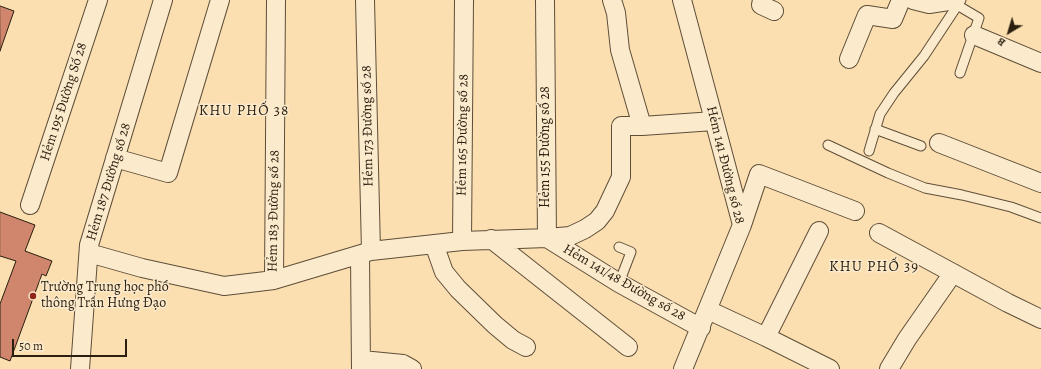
<!DOCTYPE html>
<html>
<head>
<meta charset="utf-8">
<style>
  body { margin:0 }
  #map { position:relative; width:1041px; height:369px; overflow:hidden; background:#fbdfb1; font-family:Alegreya,serif }
  canvas { display:block }
  .north { position:absolute; left:989px; top:12px; width:40px; height:40px; -webkit-text-stroke:3px #fceacc; paint-order:stroke; rotate:218deg; font-size:11px; font-weight:700; line-height:16px; text-align:center; color:#291e0f }
  .north::after { content:''; display:block; margin:auto; width:14px; height:18px; background:#291e0f; clip-path:polygon(50% 0,100% 100%,50% 72%,0 100%) }
  .scale { position:absolute; left:12px; top:339px; width:115px; height:18px; box-sizing:border-box; border:2px solid #291e0f; border-top:0; padding-left:5px; font-size:12px; line-height:14px; white-space:nowrap; color:#291e0f; -webkit-text-stroke:3px #fceacc; paint-order:stroke }
</style>
</head>
<body>
<div id="map">
<canvas width="1041" height="369"></canvas>
<div class="north">B</div>
<div class="scale">50 m</div>
</div>
<script>
const c = document.querySelector('canvas').getContext('2d');
c.lineJoin = 'round';
function fill(path, color) { c.fillStyle = color; c.fill(path, 'evenodd'); }
function stroke(path, color, width, dash) { c.strokeStyle = color; c.lineWidth = width; c.lineCap = dash ? 'butt' : 'round'; c.setLineDash(dash || []); c.stroke(path); }
function write(font, color, halo, rows, align = 'center') {
  c.font = font + ' Alegreya,serif'; c.lineWidth = 3; c.setLineDash([]); c.textBaseline = 'middle'; c.strokeStyle = halo; c.fillStyle = color; for (const [text, x, y, turn = 0] of rows) {
    c.save(); c.translate(x, y); c.rotate((+turn || 0) * Math.PI / 180); c.textAlign = isNaN(turn) ? turn : align; if (halo) c.strokeText(text, 0, 0); c.fillText(text, 0, 0); c.restore();
  }
}
const building = new Path2D(`
  M0 6 14 11 0 51Z
  M0 212 35 225 25 251 52 261 46 276 42 274 10 361 0 357V304L16 261 0 256Z`);
const lane = new Path2D(`
  M957 5 979 18 960 73
  M875 129 921 146
  M828 145 888 173 925 188 962 195 1011 207 1041 218
  M869 151 880 114 894 93 924 56 961 0
  M619 283 631 252 619 247`);
const street = new Path2D(`
  M365 0 371 251
  M464 0 462 241 547 238 545 0
  M682 0 742 225 683 369
  M762 0 761 5 774 11
  M913 0 929 4 955 0
  M974 35 1041 63
  M849 59 867 15 893 19 901 0
  M642 126 714 121
  M939 143 1041 183
  M115 158 168 173 220 0
  M30 205 98 0
  M742 225 759 174 855 211
  M879 233 1008 303 1041 319
  M547 238 570 236 585 229 597 221 605 211 621 177V126H642L620 50 616 13 612 0
  M547 238 619 283 701 328
  M491 239 628 347
  M434 244 444 272 458 289 495 325 513 340 526 347
  M89 253 142 268 224 286 274 280 276 0
  M360 255 361 369
  M274 280 371 251 462 241
  M708 310 766 337 819 231
  M766 337 830 369
  M362 360 403 364 412 369
  M80 369 89 245 163 0
  M889 369 907 339 953 273`);
const markers = [
  [33,296,4,"#8f2418"]
];
const streetNames = [
  ["Hẻm 195 Đường Số 28",64,102,-72],
  ["Hẻm 173 Đường số 28",368,126,-91],
  ["Hẻm 165 Đường số 28",463,135,-89],
  ["Hẻm 155 Đường số 28",546,147,-90],
  ["Hẻm 141 Đường số 28",725,165,76],
  ["Hẻm 187 Đường số 28",109,182,-73],
  ["Hẻm 183 Đường số 28",274,211,-89],
  ["Hẻm 141/48 Đường số 28",624,283,30]
];
const poiNames = [
  ["Trường Trung học phổ",41,288],
  ["thông Trần Hưng Đạo",41,304]
];
const neighbourhoodNames = [
  ["KHU PHỐ 38",244,111],
  ["KHU PHỐ 39",874,267]
];
fill(building, '#cf866c');
stroke(building, '#291e0f', 1);
stroke(lane, '#5e4e38', 11);
stroke(street, '#5e4e38', 20);
stroke(lane, '#fceacc', 9);
stroke(street, '#fceacc', 18);
for (const [x, y, r, color] of markers) { const dot = new Path2D(); dot.arc(x, y, r, 0, 2 * Math.PI); c.fillStyle = color; c.fill(dot); stroke(dot, '#fceacc', 1.5); }
write('14px', '#291e0f', '#fceacc', streetNames);
write('14px', '#291e0f', '#fceacc', poiNames, 'left');
c.letterSpacing = '1px';
write('15px', '#291e0f', '#fceacc', neighbourhoodNames);
c.letterSpacing = '0px';
</script>
</body>
</html>
